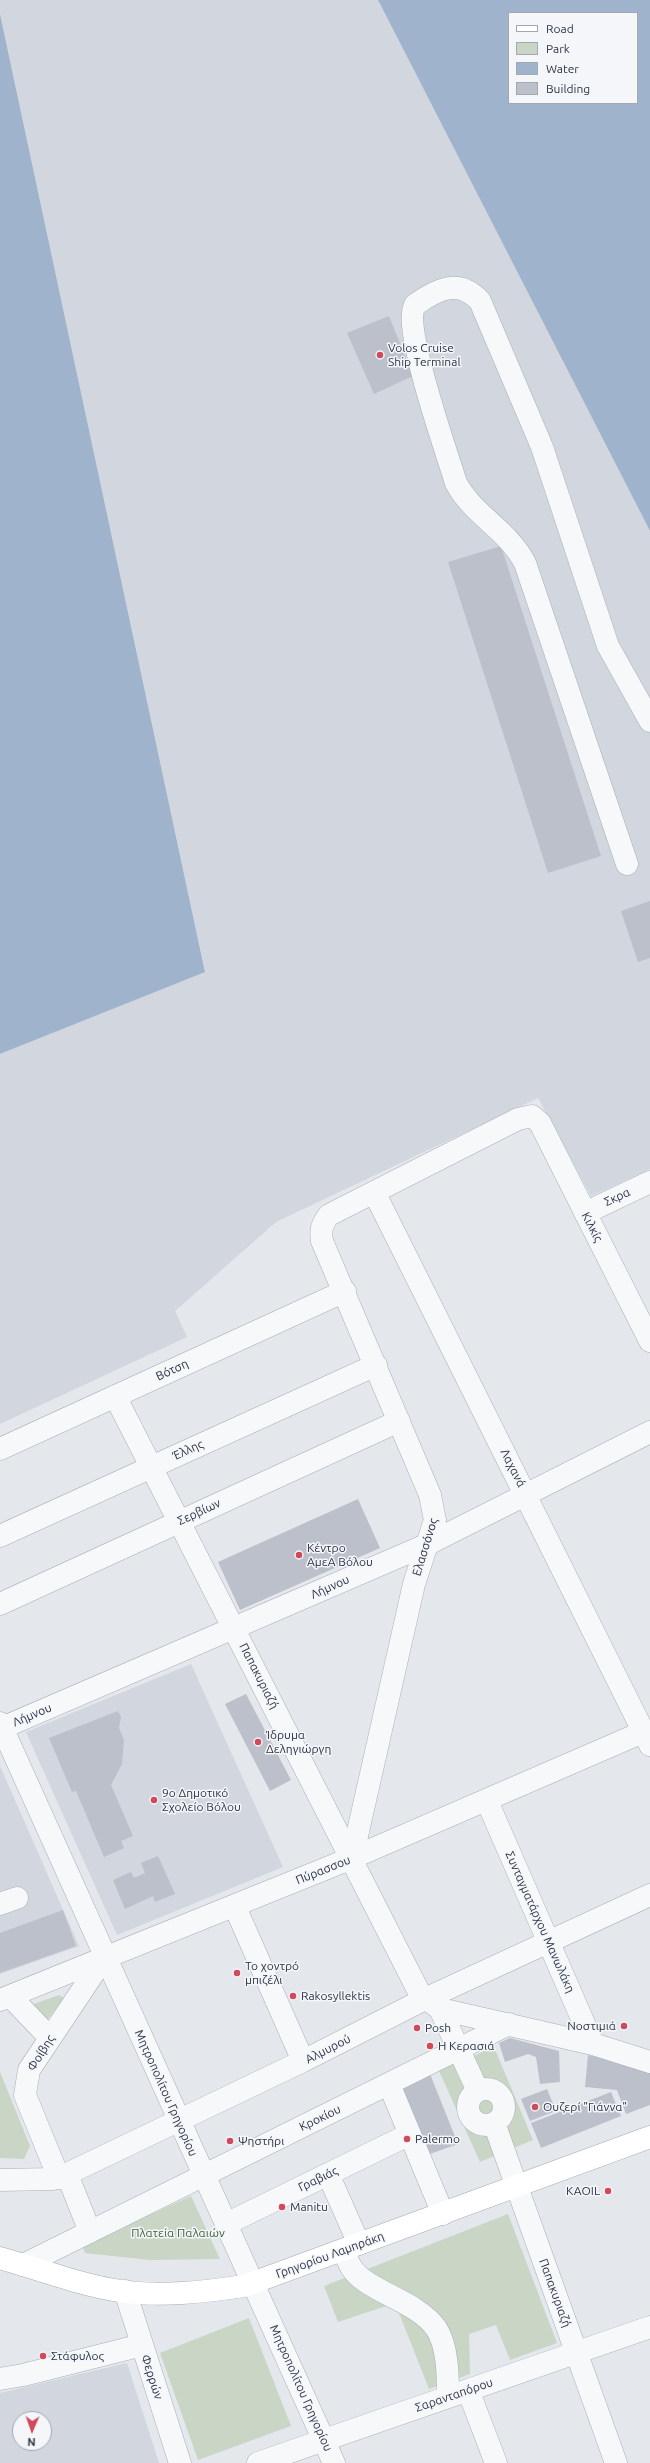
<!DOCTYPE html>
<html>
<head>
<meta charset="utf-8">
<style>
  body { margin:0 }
  #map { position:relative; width:650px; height:2463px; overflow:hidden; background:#e4e7ec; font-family:Ubuntu,sans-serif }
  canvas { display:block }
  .legend { position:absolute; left:508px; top:12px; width:130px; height:92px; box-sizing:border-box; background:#f4f6f9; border:1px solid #a4a8b1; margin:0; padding:5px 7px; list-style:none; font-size:12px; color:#2b3445 }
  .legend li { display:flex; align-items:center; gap:8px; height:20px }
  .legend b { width:20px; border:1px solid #a4a8b1 }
  .north { position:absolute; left:12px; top:2411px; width:40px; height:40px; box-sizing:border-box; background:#f4f6f9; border:1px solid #a4a8b1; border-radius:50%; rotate:182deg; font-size:11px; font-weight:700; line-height:16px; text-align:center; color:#2b3445 }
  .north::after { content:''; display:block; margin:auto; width:14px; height:18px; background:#d1495b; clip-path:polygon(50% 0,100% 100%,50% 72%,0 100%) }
</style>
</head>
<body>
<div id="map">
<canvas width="650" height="2463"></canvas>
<ul class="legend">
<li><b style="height:5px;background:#fff"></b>Road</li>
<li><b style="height:11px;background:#c9d6c5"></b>Park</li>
<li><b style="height:11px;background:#9fb4cc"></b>Water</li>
<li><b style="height:11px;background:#bbc0ca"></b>Building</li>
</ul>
<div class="north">N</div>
</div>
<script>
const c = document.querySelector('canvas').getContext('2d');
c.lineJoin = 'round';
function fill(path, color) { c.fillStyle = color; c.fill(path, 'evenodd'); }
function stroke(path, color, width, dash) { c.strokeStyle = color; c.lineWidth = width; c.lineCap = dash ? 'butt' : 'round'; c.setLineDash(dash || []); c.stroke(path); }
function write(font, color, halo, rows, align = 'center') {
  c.font = font + ' Ubuntu,sans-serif'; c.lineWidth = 3; c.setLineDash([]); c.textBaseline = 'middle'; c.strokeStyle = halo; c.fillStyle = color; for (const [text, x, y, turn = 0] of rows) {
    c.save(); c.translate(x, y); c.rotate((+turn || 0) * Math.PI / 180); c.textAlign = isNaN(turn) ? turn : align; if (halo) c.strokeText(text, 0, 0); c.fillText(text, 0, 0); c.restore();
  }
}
const built = new Path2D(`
  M0 0H378L650 531V1169L591 1196 538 1098 276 1222 175 1311 187 1337 0 1424V1054L205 971 0 14Z
  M191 1664 283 1867 117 1935 26 1732Z
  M0 1766 79 1946 0 1974Z
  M127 2363 159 2463H0V2393ZM20 2419H44V2443H20Z`);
const green = new Path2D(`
  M59 1995 64 1998 47 2020 31 2005Z
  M494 2047 533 2140 480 2162 439 2071Z
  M0 2072 30 2146 24 2159 0 2158Z
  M191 2196 220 2259 150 2260 85 2253 82 2246Z
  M508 2214 557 2343 510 2360 496 2325 469 2334 470 2374 429 2389 395 2303 338 2322 324 2286Z
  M249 2318 291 2426 198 2460 160 2353Z`);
const water = new Path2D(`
  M378 0H650V531ZM509 13H637V103H509Z
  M0 14 205 972 0 1054Z`);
const building = new Path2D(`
  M389 316 413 376 374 394 347 333Z
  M501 546 601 856 548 873 448 562Z
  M650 901V958L638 962 621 911Z
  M358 1499 380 1548 240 1610 218 1562Z
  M246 1694 291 1780 270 1791 225 1704Z
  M118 1711 121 1717 119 1728 124 1740 122 1764 111 1785 133 1836 121 1841 124 1848 104 1857 76 1791 72 1792 49 1738Z
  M158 1856 175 1894 155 1902 153 1896 125 1909 113 1880 131 1872 134 1878 145 1873 141 1863Z
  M63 1910 76 1946 0 1973V1933Z
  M510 2038 559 2051 560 2082 540 2084 536 2057 528 2054 505 2062 499 2043Z
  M588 2055 650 2068V2105L626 2114 617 2090 585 2087Z
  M430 2074 458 2144 427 2155 399 2089Z
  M547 2089 556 2111 530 2121 521 2099Z
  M611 2092 621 2116 541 2148 531 2123Z`);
const minor = new Path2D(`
  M627 864 525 563C508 530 473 515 456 483 447 453 402 327 415 305 437 289 459 278 480 301L542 447 608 646 650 721
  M374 1192 650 1745
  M585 1213 650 1182
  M115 1396 420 1994 440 2009 593 2044 650 2062
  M0 1449 345 1291
  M0 1536 376 1365
  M0 1604 399 1421
  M0 1723 334 2463
  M2 1728 426 1545 650 1432
  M487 1801 593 2044
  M352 1858 414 1584 435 1520 430 1495 322 1241C320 1230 322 1224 329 1215L518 1119 532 1116 540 1123 650 1341
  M0 1904 17 1898
  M235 1907 303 2061
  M10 1996 50 2038
  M0 2000 352 1858 643 1732
  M440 2009 478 2091
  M389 2084 443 2214
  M468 2107a18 18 0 1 1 36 0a18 18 0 1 1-36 0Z
  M494 2123 616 2463
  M67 2174 90 2232
  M328 2174 359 2244
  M59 2178 25 2095 29 2070 103 1959
  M0 2180 53 2179 67 2174 303 2061 425 1999 650 1895
  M226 2224 410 2134
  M344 2250C346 2256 348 2262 351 2267 365 2291 416 2300 436 2328 448 2346 448 2377 448 2397
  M23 2265 509 2024
  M125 2291 180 2463
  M0 2379 23 2375 142 2345
  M468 2390 496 2463
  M258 2463 650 2327`);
const major = new Path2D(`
  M0 2258C39 2269 80 2285 120 2291 161 2297 204 2292 244 2286L650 2137`);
const markers = [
  [380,355,4,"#d1495b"],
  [299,1555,4,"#d1495b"],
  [258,1742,4,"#d1495b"],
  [154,1800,4,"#d1495b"],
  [237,1973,4,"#d1495b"],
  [293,1996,4,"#d1495b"],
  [624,2026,4,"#d1495b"],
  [417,2028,4,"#d1495b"],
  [430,2046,4,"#d1495b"],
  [535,2107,4,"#d1495b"],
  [407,2139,4,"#d1495b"],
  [230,2141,4,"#d1495b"],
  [608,2191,4,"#d1495b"],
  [282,2207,4,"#d1495b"],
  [43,2356,4,"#d1495b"]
];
const poiNames = [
  ["Volos Cruise",388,348],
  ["Ship Terminal",388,362],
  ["Κέντρο",307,1548],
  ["ΑμεΑ Βόλου",307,1562],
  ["Ίδρυμα",266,1735],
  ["Δεληγιώργη",266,1749],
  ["9ο Δημοτικό",162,1793],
  ["Σχολείο Βόλου",162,1807],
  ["Το χοντρό",245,1966],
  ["μπιζέλι",245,1980],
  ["Rakosyllektis",301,1996],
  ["Νοστιμιά",616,2026,"right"],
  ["Posh",425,2028],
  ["Η Κερασιά",438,2046],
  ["Ουζερί \"Γιάννα\"",543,2107],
  ["Palermo",415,2139],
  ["Ψηστήρι",238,2141],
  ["KAOIL",600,2191,"right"],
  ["Manitu",290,2207],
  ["Στάφυλος",51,2356]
];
const streetNames = [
  ["Σκρα",617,1197,-25],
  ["Κιλκίς",592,1227,63],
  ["Βότση",172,1370,-25],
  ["Έλλης",188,1450,-24],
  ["Λαχανά",513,1468,63],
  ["Σερβίων",199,1512,-25],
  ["Ελασσόνος",425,1547,-73],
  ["Λήμνου",330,1587,-24],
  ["Παπακυριαζή",259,1676,63],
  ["Λήμνου",32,1715,-23],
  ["Πύρασσου",323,1870,-22],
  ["Συνταγματάρχου Μανωλάκη",540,1922,66],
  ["Αλμυρού",328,2049,-27],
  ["Φοίβης",41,2053,-58],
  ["Μητροπολίτου Γρηγορίου",166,2093,66],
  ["Κροκίου",320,2118,-26],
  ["Γραβιάς",318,2179,-26],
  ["Γρηγορίου Λαμπράκη",330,2255,-20],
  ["Παπακυριαζή",555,2293,70],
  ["Φερρών",152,2377,72],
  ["Μητροπολίτου Γρηγορίου",301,2388,66],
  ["Σαρανταπόρου",454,2395,-19]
];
const parkNames = [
  ["Πλατεία Παλαιών",178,2233]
];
fill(built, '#d2d6de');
fill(green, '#c9d6c5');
fill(water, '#9fb4cc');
fill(building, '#bbc0ca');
stroke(minor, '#a9aeb7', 23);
stroke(major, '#a3abb8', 23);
stroke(minor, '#f7f8fa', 22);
stroke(major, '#fff', 22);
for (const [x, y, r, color] of markers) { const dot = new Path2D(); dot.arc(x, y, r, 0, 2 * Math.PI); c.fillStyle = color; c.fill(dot); stroke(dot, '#f4f6f9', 1.5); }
write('12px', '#2b3445', '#f4f6f9', poiNames, 'left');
write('12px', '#2b3445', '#f4f6f9', streetNames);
write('12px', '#3f6138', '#f4f6f9', parkNames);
</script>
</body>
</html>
